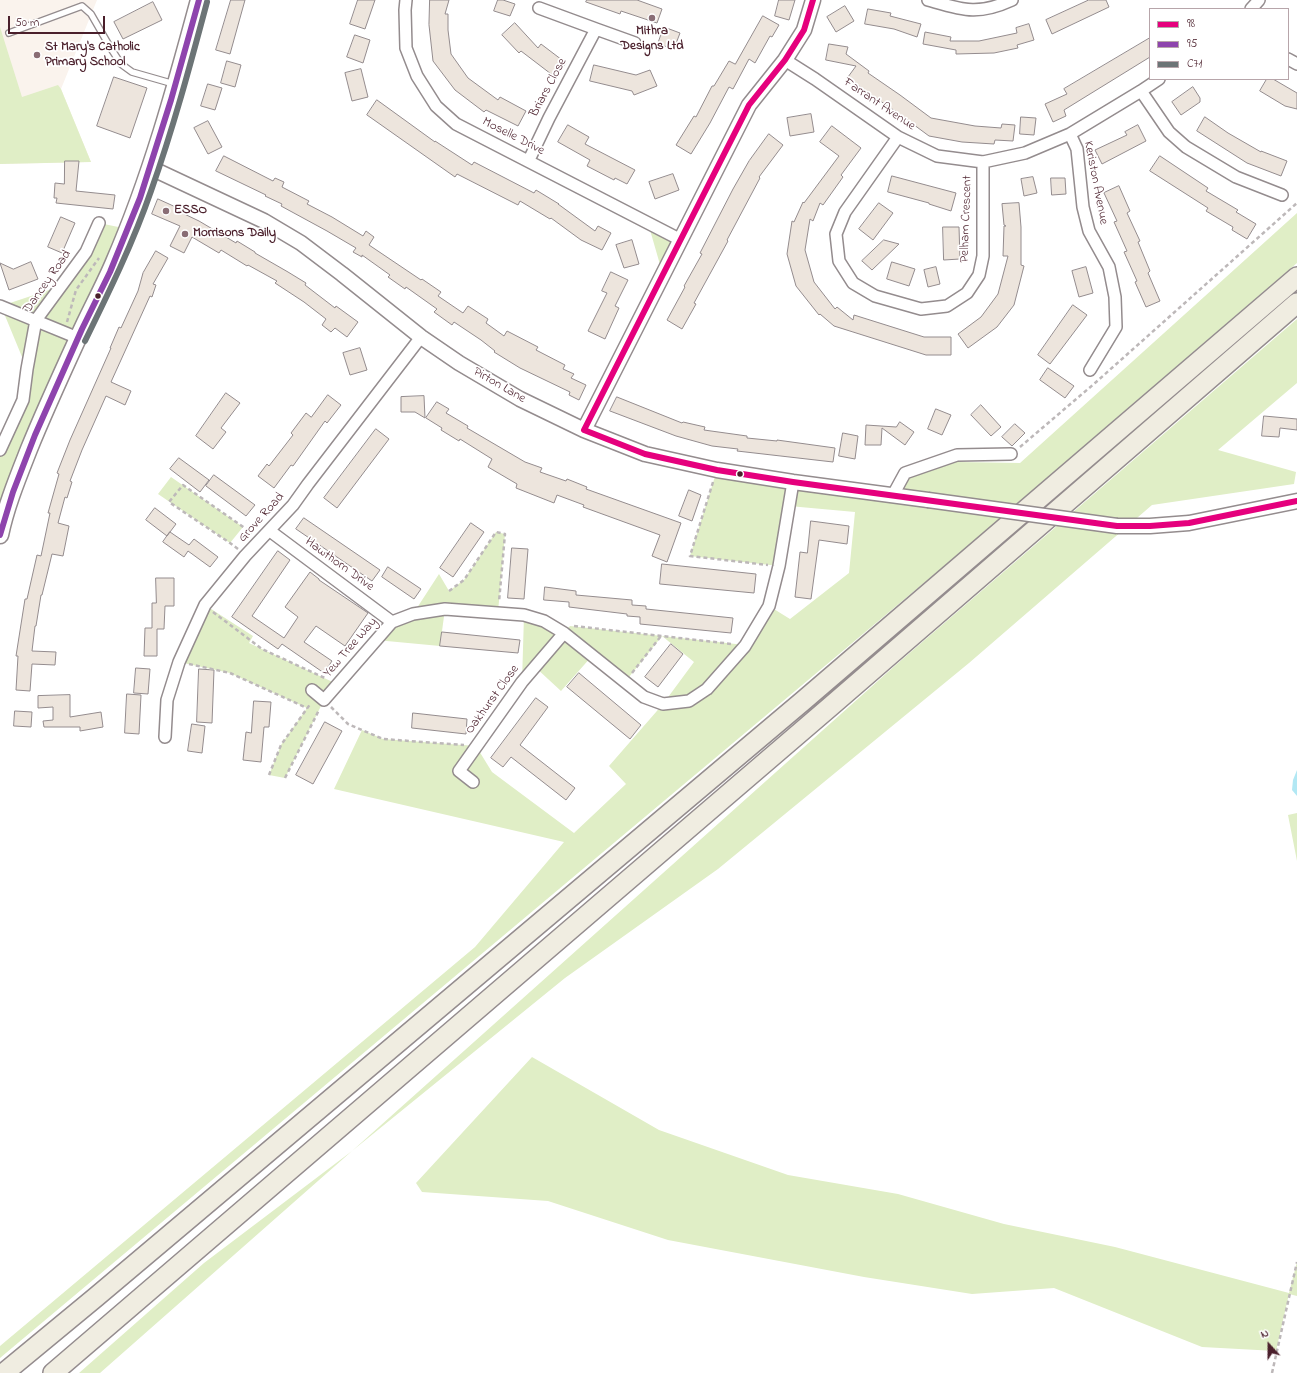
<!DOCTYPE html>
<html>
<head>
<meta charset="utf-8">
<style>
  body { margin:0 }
  #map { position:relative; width:1297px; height:1373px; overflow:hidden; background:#fff; font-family:"Indie Flower",sans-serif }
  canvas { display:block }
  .legend { position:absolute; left:1149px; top:8px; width:140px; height:72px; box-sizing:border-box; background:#fff; border:1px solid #b7a5aa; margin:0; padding:5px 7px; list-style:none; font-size:12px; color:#4a1f2b }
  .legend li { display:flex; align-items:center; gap:8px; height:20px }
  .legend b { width:20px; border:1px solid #b7a5aa }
  .north { position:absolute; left:1249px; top:1325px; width:40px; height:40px; -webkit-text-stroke:3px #fff; paint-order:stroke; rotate:339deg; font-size:11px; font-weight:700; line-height:16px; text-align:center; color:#4a1f2b }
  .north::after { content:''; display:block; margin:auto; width:14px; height:18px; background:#4a1f2b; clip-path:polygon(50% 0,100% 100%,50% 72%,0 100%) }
  .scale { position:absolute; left:8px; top:16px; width:97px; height:18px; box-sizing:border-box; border:2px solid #4a1f2b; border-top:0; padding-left:5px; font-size:12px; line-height:14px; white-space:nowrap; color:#4a1f2b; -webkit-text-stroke:3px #fff; paint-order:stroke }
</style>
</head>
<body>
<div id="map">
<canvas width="1297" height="1373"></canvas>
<ul class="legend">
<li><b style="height:5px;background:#e5007d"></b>98</li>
<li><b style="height:5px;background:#8e44ad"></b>95</li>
<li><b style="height:5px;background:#6c7476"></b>C71</li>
</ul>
<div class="north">N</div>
<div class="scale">50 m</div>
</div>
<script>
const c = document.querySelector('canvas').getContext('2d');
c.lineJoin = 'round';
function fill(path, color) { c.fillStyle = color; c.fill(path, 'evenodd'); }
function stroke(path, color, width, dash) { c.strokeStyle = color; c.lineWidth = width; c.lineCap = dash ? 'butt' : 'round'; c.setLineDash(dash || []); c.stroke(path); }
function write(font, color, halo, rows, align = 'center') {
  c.font = font + ' "Indie Flower",sans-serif'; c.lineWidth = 3.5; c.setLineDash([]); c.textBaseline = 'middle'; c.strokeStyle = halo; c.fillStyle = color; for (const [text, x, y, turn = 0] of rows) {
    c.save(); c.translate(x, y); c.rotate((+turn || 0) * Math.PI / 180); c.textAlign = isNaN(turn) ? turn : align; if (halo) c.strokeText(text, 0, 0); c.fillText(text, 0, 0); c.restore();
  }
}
const built = new Path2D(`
  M0 0H97L61 89 91 162 0 164Z`);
const green = new Path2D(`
  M0 27 22 97 58 85 61 89 91 162 0 164Z
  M1297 213V263L944 566 0 1358V1346L475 947 564 842 334 789 362 730 383 739 476 746 492 772 574 833 626 784 609 766 663 704 694 662 662 636 625 682 592 656 561 691 535 667 522 682 524 615 564 632 570 626 745 645 769 606 790 619 849 573 855 512 789 506 779 566 690 556 717 470 893 495 905 473 957 455V462L1020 463Z
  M99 223 128 229 0 535V450L23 400 27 369 1 306 61 286Z
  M648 223 681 240 663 275Z
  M1297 319V383L1218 450 1296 472 1294 484 1152 505 969 663 718 869 565 978 352 1151 100 1373H79L204 1263 352 1151 898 663Z
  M171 477 243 527 230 543 158 494Z
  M496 532 505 534 498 612 445 609 440 646 376 640 413 614 439 574 449 591 464 580Z
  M205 605 253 636 249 643 337 684 324 700 285 778 269 775 281 745 307 708 230 673 179 662Z
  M1297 813V861L1288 815Z
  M532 1057 659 1130 788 1175 898 1194 1004 1224 1115 1247 1289 1293 1297 1262V1296L1289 1294 1276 1351 1202 1347 1054 1288 972 1294 864 1277 668 1240 548 1201 422 1192 416 1183Z`);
const water = new Path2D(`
  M1297 770V796L1292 790 1293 780Z`);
const building = new Path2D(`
  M231 0H245L230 54 216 50Z
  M358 0H375L365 29 350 24Z
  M430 0H449L445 14H448V30L451 54 468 78 498 100 500 97 526 111 518 126 486 110 484 112 455 90 433 61 429 25Z
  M498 0H503L515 4 510 16 494 11Z
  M587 0H637L662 9 657 23 621 11 620 14 586 2Z
  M779 0H795L789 20 775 16Z
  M1089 0H1106L1109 7 1052 34 1046 20Z
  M153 2 162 20 123 39 114 22Z
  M845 6 854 21 836 32 827 17Z
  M868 9 891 13 890 16 921 24 917 37 894 29 865 24Z
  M763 16 779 25 772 37 770 36 755 63 749 59 733 89 729 87 710 123 691 154 676 145 694 116 696 117 712 86H714L729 61 735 64Z
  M515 23 538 48 541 44 566 63 555 77 521 51 519 53 502 35Z
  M1029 24 1034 40 1017 45 1018 48 994 53 956 54V50L923 44 925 32 951 37 950 41H979L1017 33 1016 28Z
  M664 27 680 33 674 49 658 44Z
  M355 35 370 40 363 63 347 57Z
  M1150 38V57L1064 110 1066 116 1053 122 1045 104 1067 94 1064 89Z
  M829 44 848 47 846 54 869 71 868 73 900 95 931 118 975 126 1001 128 1002 124 1015 125 1013 141 995 140 994 144 962 142 929 136 898 113 864 90 848 77 856 66 826 60Z
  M227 61 241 65 235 87 221 83Z
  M594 65 636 75 650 70 657 86 634 95 632 91 590 81Z
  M361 69 368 97 352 101 345 73Z
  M114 77 147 88 130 138 97 126Z
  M1267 79H1273L1297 93V109L1285 106 1260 91Z
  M208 84 222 88 215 110 201 106Z
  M1193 87 1200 98V102L1181 115 1172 102Z
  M377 100 435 142V141L472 165 474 162 534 193 536 190 559 204H558L595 231 598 226 611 233 602 250 581 240 551 218 550 219 520 201 518 205 457 174 455 177 367 115Z
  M811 114 814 132 790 136 787 118Z
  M1021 117 1036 118 1034 135 1020 134Z
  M1205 117 1228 133 1261 152V151L1287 161 1281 176 1247 163 1197 131Z
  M208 121 222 147 208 154 194 128Z
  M568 125 589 137 585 144 635 170 627 184 615 178 614 180 587 166 590 160 558 142Z
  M1138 125 1146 141 1102 164 1095 150 1127 135 1125 132Z
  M832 126 861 148 841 175 843 177 823 205 820 203 813 221 810 219 805 250 814 282 835 309 837 307 853 320 854 315 924 337H951V355H926L834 326 820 314 819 315 796 286 787 254 792 221 794 222 803 202 804 203 839 156 820 142Z
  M769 134 783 145 759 177 760 178 727 240 728 241 694 303 696 304 682 329 667 320 685 287 684 286 702 254 700 253 733 189 749 161Z
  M224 156 273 181 275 178 284 182 282 187 309 201 307 204 332 217 363 236 366 231 374 237 369 245 421 280 422 279 441 292 438 296 463 313 468 306 488 319 486 323 504 336 507 331 538 347 536 350 565 365 563 369 574 374 571 378 586 385 579 400 569 395 570 392 520 368 494 352 495 351 481 340 454 322 452 325 434 312 437 309 406 287 405 289 388 277 390 275 362 255V257L353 252 356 248 327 231 281 206 282 204 265 196 266 195 216 171Z
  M1160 156 1208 188 1206 191 1238 210 1236 212 1256 224 1247 239 1232 230 1233 227 1206 211 1208 208 1150 171Z
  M65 161H79L76 191 115 195 113 209 56 203 57 198H54L55 183 64 184Z
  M673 174 679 190 655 199 649 182Z
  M892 176 956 193 951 211 929 204V203L888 192Z
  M1033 177 1037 193 1024 196 1021 179Z
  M1051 178H1065L1066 194 1052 195Z
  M1119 186 1130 211 1127 213 1140 241 1138 242 1150 271 1148 273 1160 301 1146 307 1135 282 1137 281 1124 252 1127 251 1114 222 1117 221 1104 193Z
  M158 199 180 209 178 211 199 221 236 243 237 241 255 252V253L288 272 306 283 305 285 335 308 336 306 358 322 347 337 335 328 331 332 322 325 326 319 304 302 275 283 277 281 248 265 247 266 221 250 219 253 192 237 184 253 170 246 180 226 152 214Z
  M879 203 893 213 873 240 859 229Z
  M1019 203 1021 227V265L1024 266 1014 305 997 327 968 348 958 334 981 317 998 294 1008 256H1003L1004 226H1006L1004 225 1002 204Z
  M61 217 75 223 62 253 48 247Z
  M943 227H959L960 259 944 260Z
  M632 240 639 264 624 268 616 245Z
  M884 240 899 244 872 270 862 261Z
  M156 251 168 258 153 284 156 285 152 297 150 296 111 382 131 391 125 405 106 396 82 450 70 481 72 482 67 498 65 497 58 523 69 526 63 556 52 554 42 595H41L36 626H35L32 651 56 652 55 665 32 664 30 691 16 690 18 656H16L25 599H27L37 555 41 556 50 513H48L59 474 57 473 70 440 111 348H110L119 327 121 328 138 291 143 273Z
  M31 262 38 279 9 290 0 263 13 269Z
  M892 262 915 269 909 286 887 279Z
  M936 267 940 284 928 287 924 270Z
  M1086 267 1093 293 1079 297 1072 271Z
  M611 272 628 280 615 306 619 308 605 339 588 331 607 293 602 291Z
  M1073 305 1087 315 1050 364 1038 355Z
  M360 348 367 370 350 375 343 353Z
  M1048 368 1074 386 1065 398 1040 380Z
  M226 393 240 403 221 428 226 432 213 449 196 436Z
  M328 395 341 405 327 423 325 421 293 466 291 465 274 488 258 476 267 464 269 466 293 435 291 433 306 413 311 417Z
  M424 396 425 418 415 412H401V397Z
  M617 397 682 423 683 422 705 427 704 430 747 436V438L777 441V440L835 448 833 462 737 451 738 449 712 446 676 436 610 411Z
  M437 402 449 409 446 413 468 426 467 428 525 462 542 468 540 472 566 481 567 479 587 487 586 489 681 523 667 562 652 556 660 535 583 507 584 505 557 495 554 503 516 488 517 484 488 467 492 459 460 439 459 441 441 430 442 428 426 418Z
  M981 405 1001 427 991 436 971 415Z
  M936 409 951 415 942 435 928 429Z
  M1264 416 1297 419V430L1280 428 1279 437 1262 436Z
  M900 422 914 432 905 445 882 428 881 445H865L866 425 896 427Z
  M1015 424 1025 433 1012 446 1002 437Z
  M376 429 389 439 337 508 324 498Z
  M843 433 858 436 855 459 839 456Z
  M179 458 209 480 200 492 170 469Z
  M214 475 255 505 246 516 206 486Z
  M689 490 701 495 692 521 679 516Z
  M155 508 176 524 167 536 146 520Z
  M304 518 380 570 372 581 296 529Z
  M811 521 849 526 847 544 819 540 811 599 795 597 800 552 807 553Z
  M471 523 484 532 453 577 440 568Z
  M170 532 189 545 194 539 218 557 210 567 188 551 184 557 163 542Z
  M512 548 528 549 524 599 508 598Z
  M278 551 290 560 252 616 284 638 298 617 285 607 310 572 319 579V580L368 613 345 646 316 626 304 642 332 661 324 673 282 644 278 649 232 617Z
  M662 564 756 574 754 593 660 584Z
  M388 567 421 589 414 599 382 577Z
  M156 578H174V606H165L164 629H157V656H144L145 628H152V603H156Z
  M545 587 576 591V595L632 600V605L646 606V609L733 618 731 633 640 624V617L627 616V614L569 607V602L544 600Z
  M442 632 520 640 518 653 440 646Z
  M671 644 683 654 658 687 645 677Z
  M136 668 150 669 148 694 134 693Z
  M199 669 214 670 212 723 197 722Z
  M579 673 641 725 630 739 567 687Z
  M127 694 141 695 139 734 125 733Z
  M70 695V717L101 712 103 727 80 731V727H44L43 721 53 720V707L38 708V696Z
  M536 698 548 707 520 745 575 788 566 800 511 757 503 767 491 758Z
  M254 701 271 702 269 727H264L261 762 243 760 246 732 251 733Z
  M15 711 32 712 31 727 14 726Z
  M413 713 467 719 466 734 412 728Z
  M325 722 342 731 313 784 296 775Z
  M192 724 205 726 202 753 188 751Z`);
const path = new Path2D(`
  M67 322 76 290 99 258
  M1020 447 1095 383 1297 203
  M713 482 690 556 768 565
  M238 549 230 543 169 502 183 485 252 533
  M449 591 464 580 496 532 505 534 499 602
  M213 612 262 649 327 679
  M574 626 732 644
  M189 664 230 673 307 708
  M632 673 661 636
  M331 707 348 724 383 739 464 745
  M269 775 281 745 311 703
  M285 778 319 710
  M1272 1373 1297 1262`);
const service = new Path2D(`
  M9 33 82 6 91 14 110 47 121 64 132 72 174 84`);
const minor = new Path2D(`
  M406 0 405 10 406 48 417 76 436 106 456 124 681 240
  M928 0C963 10 977 16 1012 0
  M1251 9 1259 0
  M596 29 635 43
  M1288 59 1297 64
  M785 60 815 79 898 137 937 156 983 162 1025 153 1070 134 1141 91 1159 79
  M1141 91 1169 132 1186 147 1236 177 1282 195
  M1070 134 1077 149 1083 207 1089 231 1109 267 1115 297 1116 327 1090 370
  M898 137 845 212 836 234 839 261 853 283 875 296 921 309 947 306 967 293 979 275 983 256V162
  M529 160 549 118 596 29 539 8
  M0 306 78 338
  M0 450 23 400 27 369 36 320 86 252 99 223
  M893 495 905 473 957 455 1011 454
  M270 531 392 622
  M312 690 324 700 392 622 413 614 445 609 524 615 544 621 564 633 644 697 663 704 689 701 707 689 745 646 769 606 779 566 793 482
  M165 737 167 700 179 662 205 605 245 556 293 505 308 484 421 337
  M473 782 459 771 522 682 564 633`);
const tertiary = new Path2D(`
  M151 168 264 221 301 243 342 274 421 337 459 363 520 399 584 430 645 454 717 470 793 482 928 500
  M584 430 749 105 785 60 804 30 813 0
  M1117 526H1150L1189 523 1297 501`);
const secondary = new Path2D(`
  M0 535C6 506 18 477 29 449 44 412 61 375 78 338 89 313 103 288 114 262 151 177 175 89 199 0`);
const trunk = new Path2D(`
  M4 1373 96 1297 803 701 1297 277
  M53 1373 831 706 1297 303`);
const tertiaryBridge = new Path2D(`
  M928 500 1117 526`);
const bus1 = new Path2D(`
  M584 430 645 454 717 470 793 482 1117 526H1150L1189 523 1297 501
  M584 430 749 105 785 60 804 30 813 0`);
const bus2 = new Path2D(`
  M0 535 13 492 35 435 82 329 110 272 140 198 171 100 199 0`);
const bus3 = new Path2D(`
  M85 341C109 292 133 243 151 191 173 129 190 66 207 2`);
const markers = [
  [652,18,4,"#896d75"],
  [37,55,4,"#896d75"],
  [166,211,4,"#896d75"],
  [185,234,4,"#896d75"],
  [98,296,3.5,"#4a1f2b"],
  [740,474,3.5,"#4a1f2b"]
];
const poiNames = [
  ["Mithra",652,32,"center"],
  ["Designs Ltd",652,47,"center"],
  ["St Mary's Catholic",45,48],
  ["Primary School",45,63],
  ["ESSO",174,211],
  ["Morrisons Daily",193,234]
];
const streetNames = [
  ["Briars Close",549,88,-62],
  ["Farrant Avenue",879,105,34],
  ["Moselle Drive",513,137,27],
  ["Keriston Avenue",1095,183,79],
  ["Pelham Crescent",967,219,-88],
  ["Dancey Road",48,282,-55],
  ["Pirton Lane",499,386,30],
  ["Grove Road",262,518,-48],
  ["Hawthorn Drive",339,565,36],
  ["Yew Tree Way",351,648,-49],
  ["Oakhurst Close",493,700,-54]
];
fill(built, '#faf3ed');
fill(green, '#e0eec6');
fill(water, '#b2e8f4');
fill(building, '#ede5dd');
stroke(building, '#948c8e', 1);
stroke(service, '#948c8e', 8);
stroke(minor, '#948c8e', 14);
stroke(tertiary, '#948c8e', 17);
stroke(secondary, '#948c8e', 19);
stroke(trunk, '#948c8e', 22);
stroke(path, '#bdb8b9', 2.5, [4, 3]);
stroke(service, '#fff', 5.5);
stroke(minor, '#fff', 11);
stroke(tertiary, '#fff', 14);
stroke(secondary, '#fff', 16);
stroke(trunk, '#f0ede1', 19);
stroke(tertiaryBridge, '#948c8e', 17, []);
stroke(tertiaryBridge, '#fff', 14);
stroke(bus1, '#e5007d', 6);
stroke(bus2, '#8e44ad', 6);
stroke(bus3, '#6c7476', 6);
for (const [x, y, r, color] of markers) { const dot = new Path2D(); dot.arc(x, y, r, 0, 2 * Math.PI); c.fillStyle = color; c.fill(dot); stroke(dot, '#fff', 1.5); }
write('bold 13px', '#4a1f2b', '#fff', poiNames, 'left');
write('13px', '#4a1f2b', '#fff', streetNames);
</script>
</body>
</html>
